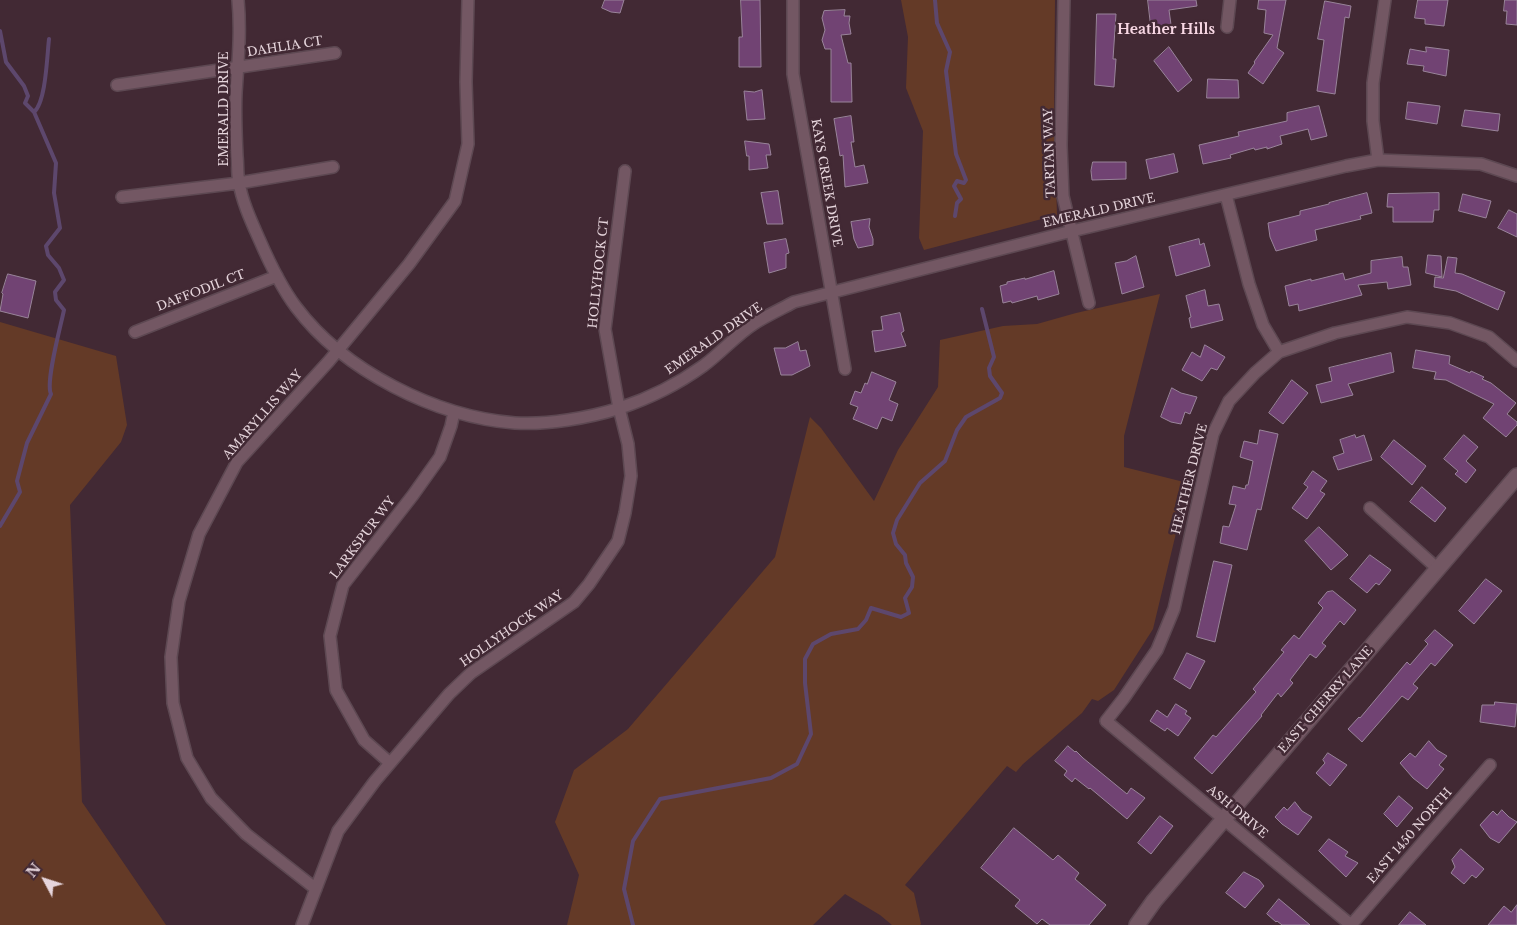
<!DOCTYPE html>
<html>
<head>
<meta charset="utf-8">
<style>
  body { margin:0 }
  #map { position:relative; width:1517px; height:925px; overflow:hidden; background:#422934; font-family:"Libre Baskerville",serif }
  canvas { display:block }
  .north { position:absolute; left:20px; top:855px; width:50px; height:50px; -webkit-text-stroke:4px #422934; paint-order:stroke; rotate:310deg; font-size:14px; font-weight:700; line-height:20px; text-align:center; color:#e6d5dc }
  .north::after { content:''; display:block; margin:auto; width:18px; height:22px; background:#e6d5dc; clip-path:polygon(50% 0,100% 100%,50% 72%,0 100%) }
</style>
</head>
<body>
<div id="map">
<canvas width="1517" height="925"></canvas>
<div class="north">N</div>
</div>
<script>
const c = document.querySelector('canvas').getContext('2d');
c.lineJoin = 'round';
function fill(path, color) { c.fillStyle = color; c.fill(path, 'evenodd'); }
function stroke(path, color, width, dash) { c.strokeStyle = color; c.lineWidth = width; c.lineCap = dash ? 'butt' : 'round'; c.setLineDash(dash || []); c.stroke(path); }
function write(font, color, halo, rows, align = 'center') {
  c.font = font + ' "Libre Baskerville",serif'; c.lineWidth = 5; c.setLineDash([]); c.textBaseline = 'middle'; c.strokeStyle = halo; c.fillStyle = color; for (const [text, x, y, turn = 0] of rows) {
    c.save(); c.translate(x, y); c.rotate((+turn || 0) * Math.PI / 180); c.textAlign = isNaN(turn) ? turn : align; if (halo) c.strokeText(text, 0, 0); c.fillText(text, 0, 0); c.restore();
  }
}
const green = new Path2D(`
  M901 0H1055L1054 117 1057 215 924 250 919 238 923 131 906 88 908 37Z
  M1160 294 1124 436V467L1188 483 1153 629 1114 690 1098 701 1092 699 1082 713 1023 764 1016 772 1007 766 905 885 914 893 921 924 920 925H892L880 915 845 894 813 925H567L579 875 555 822 574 770 628 729 775 557 810 417 821 428 874 501 898 450 938 387 940 340 1003 326 1037 324 1076 313Z
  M0 322 116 356 127 425 121 442 70 505 82 802 166 925H0Z`);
const stream = new Path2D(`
  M935 0 937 23 950 52 946 71 956 154 966 180 964 183 957 181 954 186 961 199 957 203 955 216
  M0 31 6 62 24 86 28 96 25 103 34 112 56 163 54 193 60 228 46 246 48 255 59 268 64 280 55 292 56 300 64 310C61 325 45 383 51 394L27 443 17 481 20 492 0 526
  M34 112C46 102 47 56 49 39
  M633 925 624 889 633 841 660 799 771 778 797 764 811 734 805 683V659L813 644 831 634 858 629 866 620 871 608 901 617 909 613 905 598 912 587 913 577 906 563 905 555 896 544 893 533 897 520 920 483 945 461 957 430 966 417 1000 398 1002 393 990 376 989 368 994 357 982 309`);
const building = new Path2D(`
  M605 0H624L620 13 611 12 602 8Z
  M741 0H760L761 67H739V37H742Z
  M1148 0H1196L1197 6 1169 10 1172 32 1152 34Z
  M1259 0H1286L1277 48 1284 53 1263 84 1248 73 1255 63 1254 62 1273 35 1264 33 1266 10 1258 9Z
  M1418 0H1448L1444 26 1425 24V19L1415 18Z
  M1505 0H1517V25L1506 24 1507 11H1504Z
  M1325 1 1351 6 1349 18 1345 17 1335 94 1317 91 1324 40 1318 39Z
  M845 10 844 16H850L849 23 851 34 841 35 848 63H851L852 102H831V49H825L822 40 825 30 822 18 824 11Z
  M1097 14H1116L1113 59H1116L1114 87 1095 85Z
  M1169 47 1192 80 1178 92 1154 61Z
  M1426 47 1449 50 1446 76 1423 71 1424 66 1407 64 1410 49 1426 52Z
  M1208 79 1238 80 1239 98H1207Z
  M762 90 765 119 747 120 744 91 754 92Z
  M1408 102 1440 106 1437 124 1406 119Z
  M1319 106 1327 136 1311 140 1308 129 1280 136 1282 144 1267 149V147L1255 150 1254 148 1230 155 1231 158 1203 164 1199 145 1239 136 1238 132 1287 121V113Z
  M1465 110 1500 114 1498 131 1462 126Z
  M851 116 854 142H851L855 167 864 165 868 183 845 187 843 155 840 156 834 119Z
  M745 141 769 144 771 155H766L768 168 749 170V156H747Z
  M1174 154 1178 172 1150 179 1146 160Z
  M1093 162H1126V179L1092 180 1091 171Z
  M778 191 783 224H767L761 193Z
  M1367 193 1372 213 1360 216 1361 219 1315 230 1317 240 1276 251 1270 237 1268 223 1300 215V211L1329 204V203Z
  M1439 193V210H1434L1433 222H1393V207H1387L1388 194Z
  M1463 194 1491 201 1486 218 1459 211Z
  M1509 210 1517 214V237L1498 228Z
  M870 219 869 227 873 239V245L858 248 854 239 851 222Z
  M786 239 789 253 786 254V268L769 273 764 243Z
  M1199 239 1200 245 1204 243 1210 266 1176 276 1169 247Z
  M1428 255 1441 256 1442 277 1426 273Z
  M1136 256 1144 287 1122 294 1115 263 1126 261Z
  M1402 257 1403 267H1408L1411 285 1388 289 1387 282 1358 285 1362 295 1299 311 1298 304 1289 306 1285 286 1311 279V281L1343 273 1345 280 1371 273V261Z
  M1448 257 1457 258 1455 273 1462 274 1505 292 1498 310 1456 291 1434 287 1435 277 1443 278Z
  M1054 271 1059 294 1038 300 1037 296 1012 303 1011 301 1003 303 1000 286 1007 284V282L1025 278V279Z
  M8 274 36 281 28 318 0 311 3 294 2 293Z
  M1205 290 1208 306 1219 304 1223 320 1191 328 1189 318 1191 317 1186 296Z
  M900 313 904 331 901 333 906 346 875 352 872 331 883 330 881 317Z
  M798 342 800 351 806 350 810 366 792 375H781L774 348H785Z
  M1205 345 1225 357 1217 370 1211 368 1202 381 1182 370 1192 352 1200 357Z
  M1416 350 1450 356 1449 364 1470 373 1471 371 1484 377 1482 379 1491 383 1516 403 1507 414 1517 422V425L1506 437 1483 418 1494 404 1446 380 1434 379 1436 372 1413 368Z
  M1391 353 1394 372 1348 384 1353 395 1321 403 1316 385 1332 381 1329 368Z
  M872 372 896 382 889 400 898 404 892 421 882 417 877 429 853 419 858 407 850 404 855 391 861 393 865 383 867 384Z
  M1292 380 1308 393 1283 424 1269 413Z
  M1172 388 1181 393 1197 397 1190 414 1185 412 1181 424 1171 422 1161 417Z
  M1260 430 1278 434 1261 510 1257 509 1247 550 1220 543 1223 526 1229 527 1236 505 1229 504 1233 486 1245 489 1246 485H1248L1253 461 1240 457 1244 441 1257 444Z
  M1355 435 1356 438 1364 435 1372 460 1338 470 1333 457 1344 453 1340 440Z
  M1464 435 1478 447 1466 461 1476 470 1466 483 1455 474 1458 471 1444 459Z
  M1394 440 1426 466 1412 485 1381 457Z
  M1313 471 1327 481 1320 491 1325 494 1307 519 1292 508 1308 487 1304 484Z
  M1422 487 1446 508 1435 522 1410 502Z
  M1319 527 1348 555 1331 570 1305 541Z
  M1370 555 1391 570 1379 585 1376 583 1367 593 1350 579Z
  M1214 561 1232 565 1215 642 1197 637Z
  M1486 579 1502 591 1474 624 1459 611Z
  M1333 591 1356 610 1344 625 1340 621 1322 643 1326 646 1316 658 1310 654 1290 680 1293 683 1281 697 1278 693 1261 715 1262 716 1212 774 1194 758 1213 735 1216 737 1256 692 1253 689 1284 652 1281 650 1294 635 1299 639 1323 608 1318 603 1327 592Z
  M1435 630 1453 645 1435 666 1431 663 1413 684 1418 688 1408 700 1402 696 1362 742 1348 729 1359 717 1360 718 1407 662 1410 665 1428 644 1425 641Z
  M1187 653 1205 661 1190 689 1174 679Z
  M1495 702 1517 704 1515 727 1480 722 1482 705H1494Z
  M1176 704 1187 711 1185 714 1191 718 1178 736 1167 728 1165 731 1150 721 1157 710 1167 717Z
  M1429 741 1437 750 1447 756 1439 765 1444 769 1427 789 1413 778 1400 763 1410 753 1415 757Z
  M1068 746 1075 752 1076 751 1083 758 1127 794 1131 788 1145 798 1127 819 1090 788 1089 789 1075 778 1072 782 1064 775 1067 771 1055 761Z
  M1328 753 1347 765 1330 786 1316 773 1325 763 1323 760Z
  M1399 796 1413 808 1397 827 1384 814Z
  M1295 802 1302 811 1312 817 1298 835 1282 824 1275 817 1284 807 1287 810Z
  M1502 810 1509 817 1517 822 1499 843 1490 838 1480 825 1493 811 1497 815Z
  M1160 816 1173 826 1151 854 1138 843Z
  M1014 828 1053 860 1058 855 1079 873 1075 879 1106 905 1089 925H1050L1042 919 1037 924 1015 906 1020 900 981 868Z
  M1329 839 1348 852 1345 856 1358 863 1346 877 1319 851Z
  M1461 849 1484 869 1476 878 1472 875 1464 884 1451 873 1455 867 1452 860Z
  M1244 872 1259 880 1264 886 1245 908 1226 893Z
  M1279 899 1310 925H1282L1277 921 1276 922 1267 914Z
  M1517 905V925H1488L1504 906 1511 912Z
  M1410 912 1426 925H1399Z`);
const street = new Path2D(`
  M238 0C241 31 238 62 236 93 235 114 236 135 237 156 238 164 237 174 239 182 242 202 252 223 260 241 270 264 281 287 296 307 344 371 436 417 515 423 547 425 589 418 620 408 650 398 678 384 703 366 721 353 736 335 755 323 768 315 781 309 794 302L1072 231 1346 166 1378 160 1481 164 1517 176
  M793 0V74L845 369
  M1064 0 1061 145 1063 196 1089 303
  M1227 27 1230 0
  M117 85 335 53
  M1378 160 1373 121V83L1385 0
  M1226 195 1249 284 1263 325 1279 352
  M122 197 239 183 333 167
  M135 332 277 276
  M1370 508 1438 569
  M390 763 364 740 336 690 330 636 343 585 413 495 440 457 451 426 454 412
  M316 889 246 834 211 798 187 758 173 703 171 657 179 601 199 534 237 462 329 361 409 264 455 201 468 144 466 82 468 0
  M302 925 338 831 375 781 449 694 471 673 574 602 589 584 618 541 625 513 631 476 628 444 619 408 605 329 625 171
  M1351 925 1106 721 1124 698 1157 650 1174 609 1213 434 1229 401 1255 373 1279 352 1335 333 1407 317 1450 323 1489 337 1517 361
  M1351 925 1490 765`);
const secondary = new Path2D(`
  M1137 925 1154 901 1517 476`);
const streetNames = [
  ["DAHLIA CT",285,47,-9],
  ["EMERALD DRIVE",225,109,-90],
  ["TARTAN WAY",1050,153,-92],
  ["KAYS CREEK DRIVE",826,183,80],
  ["EMERALD DRIVE",1099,211,-13],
  ["HOLLYHOCK CT",599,273,-84],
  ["DAFFODIL CT",201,291,-21],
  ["EMERALD DRIVE",714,339,-35],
  ["AMARYLLIS WAY",263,415,-49],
  ["HEATHER DRIVE",1190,479,-76],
  ["LARKSPUR WY",363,538,-53],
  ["HOLLYHOCK WAY",512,629,-35],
  ["EAST CHERRY LANE",1326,700,-49],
  ["ASH DRIVE",1237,812,40],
  ["EAST 1450 NORTH",1410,836,-49]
];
const neighbourhoodNames = [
  ["Heather Hills",1166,30]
];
fill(green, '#643a27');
stroke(stream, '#5d476d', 4);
fill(building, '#714373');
stroke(building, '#99849a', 1);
stroke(street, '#5d4852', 14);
stroke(secondary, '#5d4852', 18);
stroke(street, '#735763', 11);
stroke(secondary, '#735763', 15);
write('12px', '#e6d5dc', '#422934', streetNames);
write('bold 14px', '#f8d7e4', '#422934', neighbourhoodNames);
</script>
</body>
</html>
